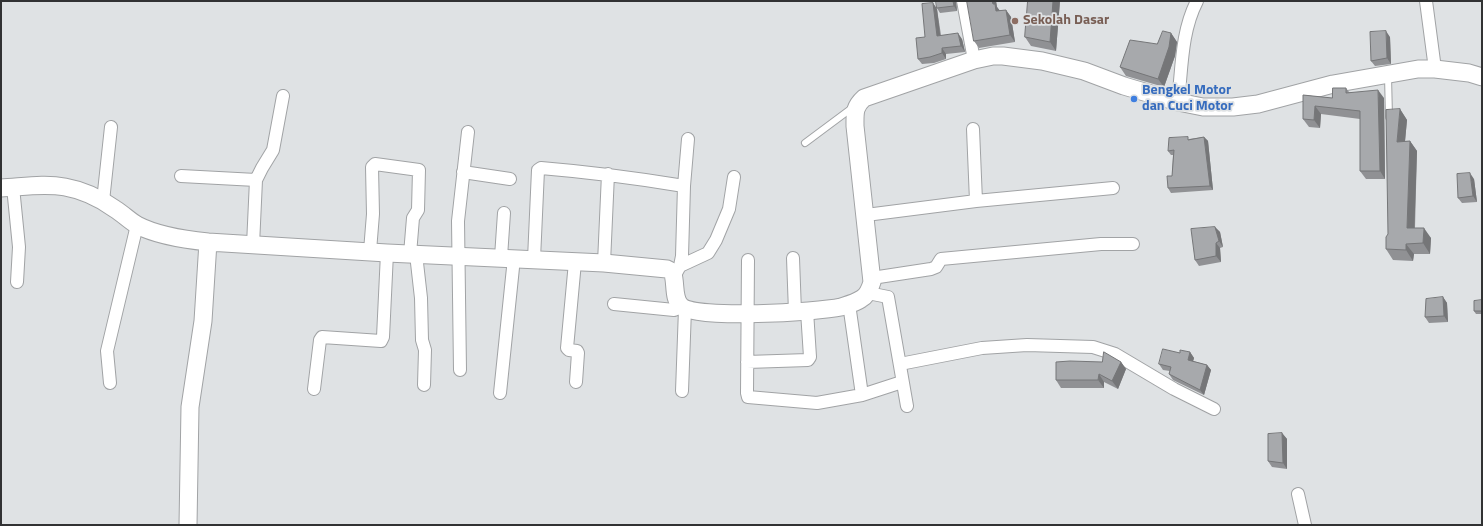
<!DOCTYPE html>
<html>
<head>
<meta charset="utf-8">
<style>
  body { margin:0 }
  #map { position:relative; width:1483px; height:526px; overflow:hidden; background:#dfe2e4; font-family:"Titillium Web",sans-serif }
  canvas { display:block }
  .frame { position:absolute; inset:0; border:2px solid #313233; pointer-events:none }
</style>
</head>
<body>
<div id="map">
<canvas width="1483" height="526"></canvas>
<div class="frame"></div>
</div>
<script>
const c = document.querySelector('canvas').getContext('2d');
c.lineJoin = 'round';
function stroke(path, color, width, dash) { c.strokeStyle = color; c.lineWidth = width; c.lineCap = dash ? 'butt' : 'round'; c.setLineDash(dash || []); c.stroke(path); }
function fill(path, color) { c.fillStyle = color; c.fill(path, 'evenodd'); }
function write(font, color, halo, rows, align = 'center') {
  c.font = font + ' "Titillium Web",sans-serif'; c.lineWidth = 3.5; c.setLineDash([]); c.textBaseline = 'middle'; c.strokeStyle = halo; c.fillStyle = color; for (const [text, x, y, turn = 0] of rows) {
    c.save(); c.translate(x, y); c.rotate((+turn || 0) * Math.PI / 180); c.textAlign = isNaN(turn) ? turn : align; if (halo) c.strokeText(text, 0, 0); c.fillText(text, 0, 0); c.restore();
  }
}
const lane = new Path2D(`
  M1388 76 1389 117
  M805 143 852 108`);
const street = new Path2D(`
  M963 1 974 60
  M1426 1 1435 69
  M1178 102C1182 68 1181 32 1197 1
  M973 129 976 201
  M463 172 510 179
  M181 176 256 180
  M13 187 19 247 17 282
  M103 201 111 127
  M866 215 976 201 1113 188
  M253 245 256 180 262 168 273 150 283 96
  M370 251 373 214 372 167 375 164 419 170 418 210 413 218 410 254
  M416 254 421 298 422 340 425 350 424 385
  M501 257 504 213
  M793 258 795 312
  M534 259 538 170 541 168C589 172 636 178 684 186
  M748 260 747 393 748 397 817 403 862 395 902 382
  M575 262 567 348 569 350 577 351 578 353 576 382
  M604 263 608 174
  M680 266 708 253 716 240 729 209 734 177
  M674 277 680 266 682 256 684 186 688 139
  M872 278 931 269 936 267 941 259 1101 244H1133
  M868 293 888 297 907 406
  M614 304 674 310 681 307
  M849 304 862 395
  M747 362 808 360 810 357 807 311
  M900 364 982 348 1027 345 1093 347 1115 354 1174 389 1214 409
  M460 370 458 221 468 132
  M110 383 107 351 137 225
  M314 389 320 340 322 337 381 341 383 337 387 253
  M682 391 685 309
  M500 393 514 258
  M1298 494 1305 525`);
const secondary = new Path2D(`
  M1 188C22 187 44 183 65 187 82 190 101 199 115 209 123 214 130 221 137 225 156 235 188 240 208 242
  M188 525 190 407 203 321 208 242 387 253 604 263 667 269 671 271 673 274C676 284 673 299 681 306 695 320 818 312 841 307 847 305 855 303 861 299 867 296 870 289 872 282L855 126C855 113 854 107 864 98L974 60 993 56H1003L1042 61 1084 71 1124 86 1178 102 1203 107H1233L1258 104 1333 84 1418 69H1435L1469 73 1482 77`);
const wall = new Path2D(`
  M956 1 957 11 940 13 937 8Z
  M967 1H996L997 7 1000 11 1006 10 1011 17 1015 42 979 48 974 41Z
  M1028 1H1060L1056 51 1031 46 1025 37Z
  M933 3 937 9 941 35 962 39 965 52 946 54V59L934 63 922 64 918 59 925 37Z
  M1171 33 1177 42 1175 56 1164 87 1126 76 1120 67 1157 44Z
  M1390 37 1391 64 1375 66 1371 61Z
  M1346 88 1349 92 1384 98 1385 179H1366L1360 171V119L1321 114 1320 128 1309 127 1303 119V95L1332 98Z
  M1400 109 1407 120 1405 141H1410L1417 151 1415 228 1431 238 1430 254H1414L1413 261 1393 260 1386 249 1388 234Z
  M1204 137 1208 141 1213 190 1171 193 1168 188 1172 176 1173 155H1171L1168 151 1189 139Z
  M1474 179 1477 202 1462 203 1458 198Z
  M1215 227 1220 232 1223 247 1220 248 1221 262 1199 266 1195 260Z
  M1443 297 1447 303 1448 322 1429 323 1425 317Z
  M1482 300V314H1476L1474 311Z
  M1190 352 1194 358 1193 361 1207 365 1211 370 1204 395 1173 380 1169 374 1170 371 1163 370 1159 364 1180 353Z
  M1102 362H1121L1126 369 1118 389 1104 382V388H1061L1056 380Z
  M1282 433 1287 439V469L1272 467 1268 461Z`);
const shadedWall = new Path2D(`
  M953 1H956L957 11 954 6Z
  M992 1H996L997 7 1000 11H996L993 4Z
  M1053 1H1060L1056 51 1050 42Z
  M933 3 937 9 941 42 937 36Z
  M1006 10 1011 17 1015 42 1010 35Z
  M1386 31 1390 37 1391 64 1387 58Z
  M958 33 962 39 965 52 961 46Z
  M1171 33 1177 42 1175 56 1164 87 1158 79Z
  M942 48 946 54V59L942 53Z
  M1378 90 1384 98 1385 179 1380 171Z
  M1315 106 1321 114 1320 128 1314 120Z
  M1400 109 1407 120 1404 152 1397 142Z
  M1204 137 1208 141 1213 190 1210 186Z
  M1410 141 1417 151 1414 239 1407 228Z
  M1470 173 1474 179 1477 202 1473 196Z
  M1215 227 1220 232 1223 247 1219 241Z
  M1424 228 1431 238 1430 254 1423 243Z
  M1216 243 1220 248 1221 262 1216 256Z
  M1406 244 1414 254 1413 261 1406 250Z
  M1443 297 1447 303 1448 322 1444 316Z
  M1190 352 1194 358 1192 365 1188 360Z
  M1121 362 1126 369 1118 389 1112 381Z
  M1207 365 1211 370 1204 395 1200 390Z
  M1099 374 1104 382V388L1098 380Z
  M1282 433 1287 439V469L1283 463Z`);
const building = new Path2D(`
  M936 1H953L954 6 937 8Z
  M967 1H992L993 4H995L996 11 1006 10 1010 35 974 41Z
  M1028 1H1053L1050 42 1025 37Z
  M933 3 937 36 958 33 961 46 942 48V53L930 57 918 59 916 38 925 37 922 4Z
  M1163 31 1171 33 1169 47 1158 79 1120 67 1130 40 1157 44Z
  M1386 31 1387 58 1371 61 1370 32Z
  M1333 88H1346V93L1378 90 1380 171H1360V111L1315 106 1314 120 1303 119V95L1332 98Z
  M1400 109 1397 142 1410 141 1407 228H1424L1423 243 1406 244V250L1386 249V237L1388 234 1386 110Z
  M1188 137V140L1204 137 1210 186 1168 188 1167 176H1172L1174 150 1168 151 1169 138Z
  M1470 173 1473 196 1458 198 1457 174Z
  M1215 227 1219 241 1216 243V256L1195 260 1191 229Z
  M1443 297 1444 316 1425 317 1426 299Z
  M1482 300V311H1474V301Z
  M1163 349 1180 353V350L1190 352 1188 360 1207 365 1200 390 1169 374 1171 367 1159 364Z
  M1104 352 1121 362 1112 381 1099 374 1098 380H1056V362L1070 361 1102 362Z
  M1282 433 1283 463 1268 461V434Z`);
const markers = [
  [1015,21,4,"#8d6e63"],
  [1134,99,4,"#3f7fe0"]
];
const educationNames = [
  ["Sekolah Dasar",1023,21]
];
const shopNames = [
  ["Bengkel Motor",1142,91],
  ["dan Cuci Motor",1142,107]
];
stroke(lane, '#a1a3a5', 8);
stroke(street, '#a1a3a5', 14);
stroke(secondary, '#a1a3a5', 19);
stroke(lane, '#fff', 6);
stroke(street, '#fff', 12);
stroke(secondary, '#fff', 17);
fill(wall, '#909194');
fill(shadedWall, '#757678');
fill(building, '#a7a9ac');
stroke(building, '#757678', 1);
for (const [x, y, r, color] of markers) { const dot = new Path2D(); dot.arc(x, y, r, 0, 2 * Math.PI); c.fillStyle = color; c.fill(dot); stroke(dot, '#dfe2e4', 1.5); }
write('bold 14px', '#785e54', '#dfe2e4', educationNames, 'left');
write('bold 14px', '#366cbe', '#dfe2e4', shopNames, 'left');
</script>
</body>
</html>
